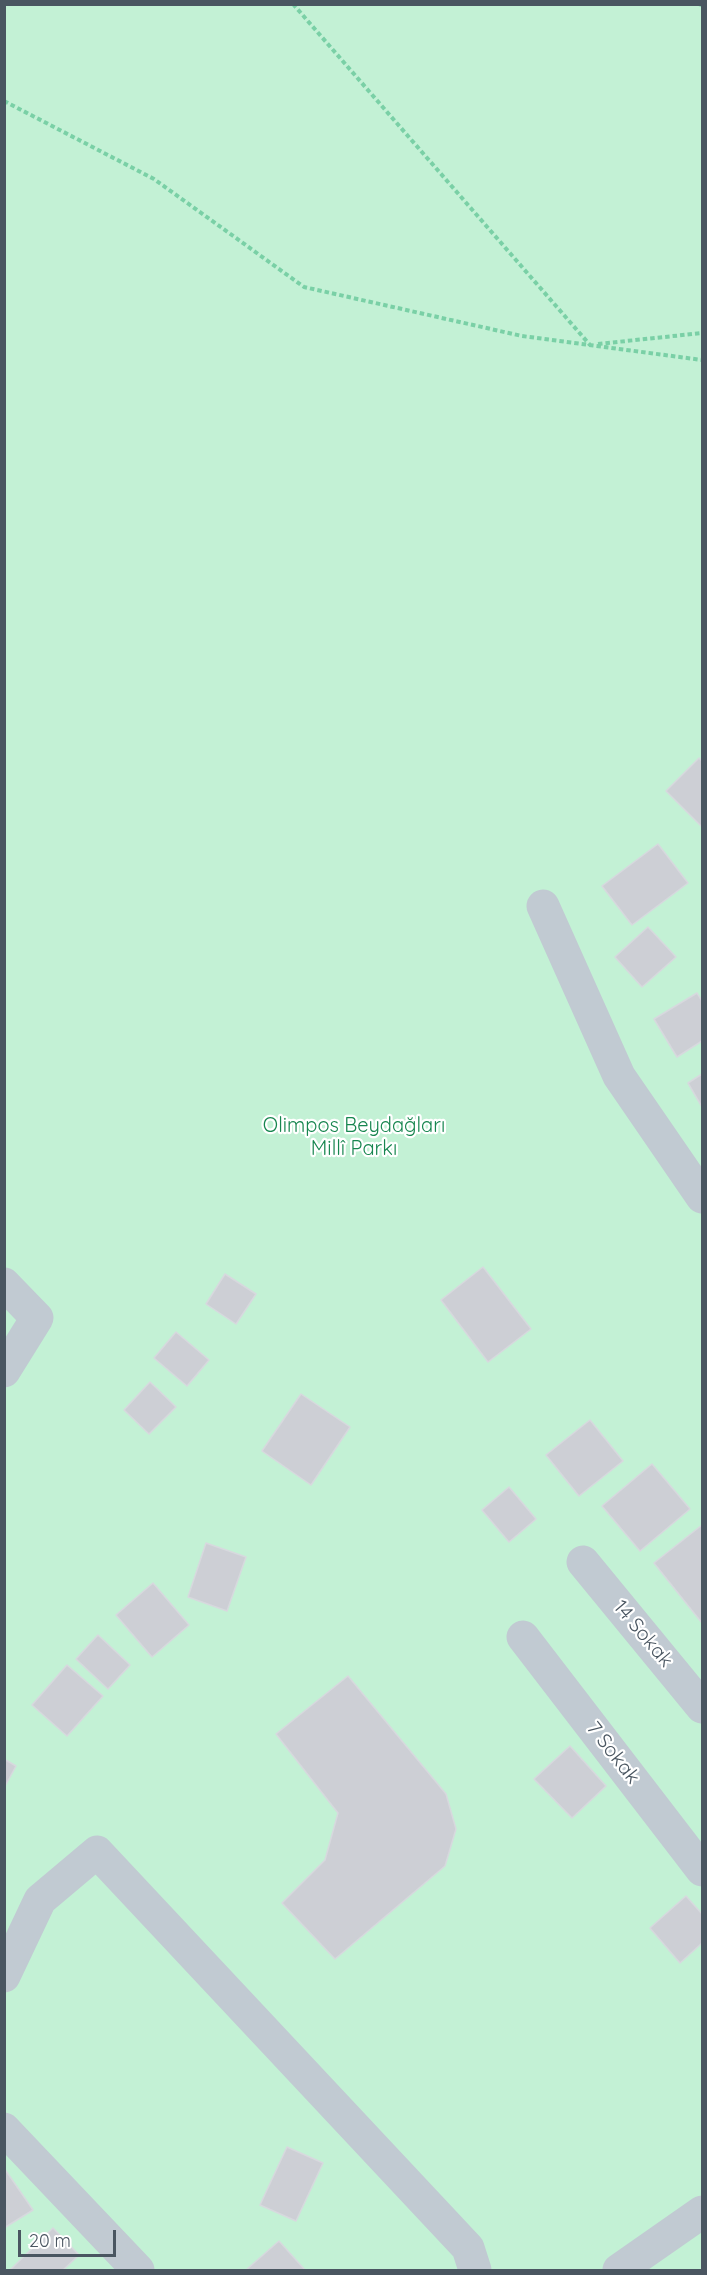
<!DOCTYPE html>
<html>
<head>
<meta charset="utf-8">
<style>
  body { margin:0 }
  #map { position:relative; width:707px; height:2275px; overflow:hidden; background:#f5f3f3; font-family:Quicksand,sans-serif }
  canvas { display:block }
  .frame { position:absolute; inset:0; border:6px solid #4a5661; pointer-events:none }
  .scale { position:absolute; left:18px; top:2230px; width:98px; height:27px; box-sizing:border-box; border:3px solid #4a5661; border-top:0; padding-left:8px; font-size:18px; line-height:21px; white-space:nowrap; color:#4a5661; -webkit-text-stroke:4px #fff; paint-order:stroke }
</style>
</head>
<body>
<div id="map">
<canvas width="707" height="2275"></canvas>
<div class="frame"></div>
<div class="scale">20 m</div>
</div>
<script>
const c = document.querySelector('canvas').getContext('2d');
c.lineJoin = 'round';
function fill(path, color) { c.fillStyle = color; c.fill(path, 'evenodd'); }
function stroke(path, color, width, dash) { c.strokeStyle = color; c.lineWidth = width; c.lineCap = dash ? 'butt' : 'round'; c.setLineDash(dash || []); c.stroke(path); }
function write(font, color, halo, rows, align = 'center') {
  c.font = font + ' Quicksand,sans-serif'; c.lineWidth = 4.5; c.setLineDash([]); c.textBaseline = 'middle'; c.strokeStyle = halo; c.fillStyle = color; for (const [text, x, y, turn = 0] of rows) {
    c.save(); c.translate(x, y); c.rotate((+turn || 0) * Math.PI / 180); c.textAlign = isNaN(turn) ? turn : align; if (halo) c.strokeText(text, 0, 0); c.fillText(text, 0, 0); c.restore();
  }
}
const green = new Path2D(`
  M5 5H702V2270H5Z`);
const building = new Path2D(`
  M699 758 702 761V827L666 791Z
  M658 844 688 883 632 925 602 886Z
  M648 927 676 957 642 987 615 957Z
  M697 993 702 1001V1041L677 1057 654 1019Z
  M702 1074V1107L688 1083Z
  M483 1267 531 1329 488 1362 441 1300Z
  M225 1274 256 1294 236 1324 206 1304Z
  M176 1332 209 1360 187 1386 154 1358Z
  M150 1382 176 1407 149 1434 124 1410Z
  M301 1394 350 1427 311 1485 262 1451Z
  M590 1420 623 1461 579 1496 546 1455Z
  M652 1464 690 1509 640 1551 602 1506Z
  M509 1487 536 1519 509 1542 482 1510Z
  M702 1525V1623L654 1563Z
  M206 1543 246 1557 227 1611 188 1597Z
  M153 1583 189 1625 152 1657 116 1615Z
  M98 1635 130 1665 108 1689 76 1659Z
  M67 1665 103 1696 67 1736 32 1705Z
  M348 1676 446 1794 456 1829 445 1866 335 1959 282 1903 325 1860 338 1813 276 1734Z
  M570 1746 606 1786 572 1818 534 1779Z
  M4 1759 16 1766 4 1788Z
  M686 1896 702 1914V1943L680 1963 650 1928Z
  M287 2147 323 2163 296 2221 260 2205Z
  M4 2168 33 2210 4 2228Z
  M53 2228 79 2255 63 2270H10Z
  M279 2241 305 2270H246Z`);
const path = new Path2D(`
  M293 4 590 345
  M699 4 702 5
  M4 101 154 179 304 287 522 336 702 360
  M598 344 702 333`);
const minor = new Path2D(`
  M543 906 619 1076 702 1197
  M4 1284 37 1318 4 1371
  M583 1562 702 1707
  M523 1637 702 1870
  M4 1976 40 1900 97 1852 468 2248 475 2270
  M4 2129 138 2270`);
const tertiary = new Path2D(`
  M619 2270 702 2212`);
const parkNames = [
  ["Olimpos Beydağları",354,1126],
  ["Millî Parkı",354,1149]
];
const streetNames = [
  ["14 Sokak",643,1634,50],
  ["7 Sokak",613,1753,52]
];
fill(green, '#c3f1d5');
fill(building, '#cdcfd5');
stroke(building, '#d7d9de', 1.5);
stroke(path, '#7ad0a6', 4, [4.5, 3]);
stroke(minor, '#c1cad2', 33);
stroke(tertiary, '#c1cad2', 33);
write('20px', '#17864f', '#fff', parkNames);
write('20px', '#4a5661', '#fff', streetNames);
</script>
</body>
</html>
